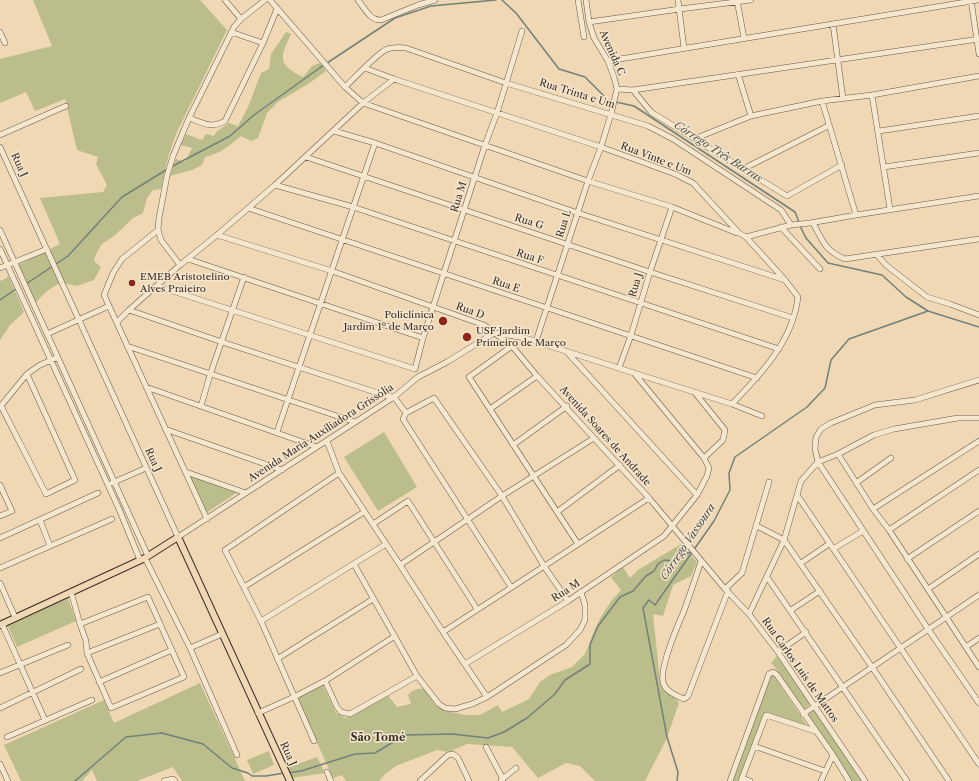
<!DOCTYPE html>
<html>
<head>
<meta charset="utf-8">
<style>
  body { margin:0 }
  canvas { display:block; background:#efd8b3 }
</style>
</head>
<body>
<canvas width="979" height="781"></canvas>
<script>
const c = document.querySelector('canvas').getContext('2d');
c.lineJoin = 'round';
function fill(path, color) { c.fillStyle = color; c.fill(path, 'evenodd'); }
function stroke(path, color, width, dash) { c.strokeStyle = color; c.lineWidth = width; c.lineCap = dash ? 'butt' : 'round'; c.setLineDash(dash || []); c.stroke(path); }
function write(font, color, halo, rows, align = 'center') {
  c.font = font + ' "Libre Caslon Text",serif'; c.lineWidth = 3; c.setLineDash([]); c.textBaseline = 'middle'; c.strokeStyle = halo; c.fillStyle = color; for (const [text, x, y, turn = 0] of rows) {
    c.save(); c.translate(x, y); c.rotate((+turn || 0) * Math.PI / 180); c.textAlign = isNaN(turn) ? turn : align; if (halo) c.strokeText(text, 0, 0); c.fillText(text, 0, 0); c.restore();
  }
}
const green = new Path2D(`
  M33 0H200L227 30 176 134 168 157 161 189 153 190 147 198 143 213 133 218 114 236 102 244 96 254 94 261 101 267 94 280 77 286 68 284H58L47 291 36 302 18 265 60 244 40 198 103 192 107 185 96 164 98 157 77 150 65 99 35 111 26 92 0 103V59L52 46Z
  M286 32 291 34C280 57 277 65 303 77L312 66 320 63 326 71 311 82 278 102 267 113 258 138 251 141 241 136C230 145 220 154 205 157L202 165 192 170 170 176 176 159 185 162 192 148 181 145 186 134 202 140 206 134 214 136 217 131 229 123 238 126 248 107 261 73 269 69 271 54Z
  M8 275 24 312 10 325 0 340V281L7 278Z
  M384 432 417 487 378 511 344 457Z
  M188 475 238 492 206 513Z
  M681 544 697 562 691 576 673 585 663 616 653 614 660 681 663 690 677 700 679 703 666 740 645 781H595L580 766 566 763 538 778 512 747 467 744 449 752 437 750 396 766 385 774 379 781H346L342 775 333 778 297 698 321 685 324 688 336 713 346 718 354 715 387 694 397 707 411 704 408 695C413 689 418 688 426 689L435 705 447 711 466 715H480L498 705 502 712 529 699 540 682 550 675 572 667 585 654 595 629 602 615 612 600 621 590 611 577 623 567 630 578 638 570Z
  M67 596 76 621 17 647 7 624Z
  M777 656 810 704 804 709 775 667 771 663Z
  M769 676H774L808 727 765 712 740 781H731Z
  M200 683 245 781H182L173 767 137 781H97L92 770 82 781H21L4 745 104 700 114 723Z
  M814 710 862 781H851L807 715Z
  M269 751 274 765 253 774 247 760Z
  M317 757 325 773 291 778 286 768Z`);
const stream = new Path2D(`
  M502 0 516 13 559 69 585 77 609 101H612
  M616 102 634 106 795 212 799 222
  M171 167 230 136 254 115 321 67 395 18 431 6 496 0
  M800 226 806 238 828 263 882 275 906 297 928 311 979 327
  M26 284 68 256 122 197 166 170
  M0 300 16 289
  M288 773 301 771 355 754 375 753 405 735 452 734 488 738 504 732 527 718 555 694 565 680 590 664V645L598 626 620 597 633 591 646 576 654 571 658 564 664 560 674 561 680 556 693 551
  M75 781 126 737 162 733 203 744 232 768 248 773 252 776H266L284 773
  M677 781 678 772 667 737 643 608 649 600 655 605 714 521 730 490 729 473 735 457 807 407 825 388 831 360 849 339 928 311`);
const minor = new Path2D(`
  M225 0 241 19
  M270 0 345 87 363 103 588 181 672 207 737 233
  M358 0C364 7 370 21 381 20L418 5 435 0
  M578 0 584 37
  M678 0 684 48
  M737 0 744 38
  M971 0 979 54
  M589 22 680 9 751 0
  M833 24 843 99
  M0 32 5 43
  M231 32 263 43
  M608 61 978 0
  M365 68 394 79 601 147 675 174 693 183 739 233 746 237 785 280 798 297C793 341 761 374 732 404
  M738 74 751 116
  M345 87C356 77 375 55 387 49 394 47 399 47 406 48L506 83 648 126 673 139 781 210 791 225
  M617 89 633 90 979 39
  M633 90 651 112 787 196 842 165
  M872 95 890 209
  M822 101 856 215
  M189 118C203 123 211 129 225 121L263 43 277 9
  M334 131 375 143 578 213 785 280
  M879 131 979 116
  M0 135 66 106
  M694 139 751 116 822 101 872 95 979 76
  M0 147 178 537 394 397 418 377 447 362 494 333
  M306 157 650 272 793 318
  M884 167 979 153
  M743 169 828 126
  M275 185 353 207 779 349
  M248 208 757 378
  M813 223C822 240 825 251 845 259L979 239
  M781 227 820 269
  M0 230 148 556
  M158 230 122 259 113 273 104 295 207 519
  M217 235 332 271 484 325 512 346 537 376 649 498 725 589 749 614 778 652 865 781
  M746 237 791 225 810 223 856 215 979 196
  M0 249 119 509 140 560
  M877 255 886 265 927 297 950 304 979 315
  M188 259 423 338
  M180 265 161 240 158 230 159 218 167 176 173 156 189 118 234 27 241 19 265 0
  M0 268 47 249
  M157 286 415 369
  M129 310 222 342 387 396 394 397 406 413
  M117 322 129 310 180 265 217 235 275 185 363 103 394 79
  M495 333 525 338 634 373 732 404 762 416
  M47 334 109 306
  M536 341 588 181 601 147 611 114 617 89 614 77 608 61 594 38 589 22 586 0
  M127 346C203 372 279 396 355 422
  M512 346 469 377 578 544
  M567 352 697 495
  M619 368 631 335 650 272 672 207
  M415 369 423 338 485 145 497 113 522 31
  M979 380 915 400 875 405 831 423 821 429 816 437 815 449 818 462 928 629 979 703
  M146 387 317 447
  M696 394 725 430 723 440 704 458
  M1 406 46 494 75 480 27 374
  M201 406 210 375 244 277
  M0 407 27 374 40 365 58 357
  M490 409 537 376
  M165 429 282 470
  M277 432 375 143
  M327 441 339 473 400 565 443 632 487 697
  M513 445 567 406
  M838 454 873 509 889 530 979 667
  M186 472 246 493
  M112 483 146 468
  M856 483 891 458
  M0 485 12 511 0 516
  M797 495 979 764
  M873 509 979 441
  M557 512 620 465
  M40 520 50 546
  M373 524 408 501 477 609
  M757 526 784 540 872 667 949 781
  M889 530 979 470
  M0 538 98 493
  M833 549 863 531
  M145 558 190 648 237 755
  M907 559 979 511
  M701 561C696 577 690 594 684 611 678 625 657 672 664 685 667 692 677 696 684 699L688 696 728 591
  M801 563 829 544
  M354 564 417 676 439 704 445 708 455 709 472 704 487 697 566 645 580 630 585 620V605L581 592
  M400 565 502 496 594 438
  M0 568 112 519
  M767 577 907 781
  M0 583 15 617
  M244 587 364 512
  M511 587 403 419 406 413 434 398 502 496 544 566 568 601
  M725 589 742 573 769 482
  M928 589 979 554
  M71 592 80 624 86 641 87 653 111 708 184 677 148 597 80 624
  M791 610 820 591
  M749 614 784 540 801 481 818 462 838 454 874 435 894 429 958 418H979
  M261 621 386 544
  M2 624 45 720
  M443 632 649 498
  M966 647 979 638
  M190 648 222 634
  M778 652 806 632
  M87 653 160 624
  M277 659 373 599
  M465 664 568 601 664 536 697 495 707 476 709 468 704 458 634 373
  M0 673 68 645
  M325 681 337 707 341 712 350 714 417 676
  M99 682 172 650
  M0 708 81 669
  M258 713 294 697 325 681 395 636
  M803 714 979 595
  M7 737 92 700
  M314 741 261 621 225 550 339 473
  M754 746 825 771
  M486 747 503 779
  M0 764 8 781
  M327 772 331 781
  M742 778 750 781
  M501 780 516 768
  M164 781 173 779 175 781
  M420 781 448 755 453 754 458 758 469 781
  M730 781 769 674 773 672 777 675 833 755 849 781
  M741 781 766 715 815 731
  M821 781 833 755`);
const major = new Path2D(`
  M0 625 145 558 178 537 290 781`);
const markers = [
  [132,283,4,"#8f2418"],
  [443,321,5,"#8f2418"],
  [467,337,5,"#8f2418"]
];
const streetNames = [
  ["Avenida C",612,53,66],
  ["Rua Trinta e Um",577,94,17],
  ["Rua Vinte e Um",656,159,21],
  ["Rua J",19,165,65],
  ["Rua M",459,197,-72],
  ["Rua G",529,222,18],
  ["Rua L",564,224,-72],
  ["Rua F",530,257,18],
  ["Rua E",506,285,19],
  ["Rua J",636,285,-74],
  ["Rua D",470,311,20],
  ["Avenida Maria Auxiliadora Grissólia",321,433,-33],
  ["Avenida Soares de Andrade",605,436,48],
  ["Rua J",153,460,65],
  ["Rua M",566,591,-33],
  ["Rua Carlos Luís de Mattos",800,670,55],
  ["Rua J",288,754,65]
];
const poiNames = [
  ["EMEB Aristotelino",140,277],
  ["Alves Praieiro",140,289],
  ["Policlínica",434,315,"right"],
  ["Jardim 1º de Março",434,327,"right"],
  ["USF Jardim",476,331],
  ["Primeiro de Março",476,343]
];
const waterNames = [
  ["Córrego Três Barras",718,152,33],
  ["Córrego Vassoura",688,542,-56]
];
const neighbourhoodNames = [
  ["São Tomé",378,738]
];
fill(green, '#bbbe8b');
stroke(stream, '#73817a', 1.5);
stroke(minor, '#66584a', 6);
stroke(major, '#392d27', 8);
stroke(minor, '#f5e6ce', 5);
stroke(major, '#efd8b3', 6);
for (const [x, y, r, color] of markers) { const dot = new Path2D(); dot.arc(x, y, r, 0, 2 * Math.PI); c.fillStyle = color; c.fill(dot); stroke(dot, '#f5e6ce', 1.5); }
write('10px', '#392d27', '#f5e6ce', streetNames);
write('10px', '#392d27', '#f5e6ce', poiNames, 'left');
write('italic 11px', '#51504a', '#f5e6ce', waterNames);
write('bold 11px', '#392d27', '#f5e6ce', neighbourhoodNames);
</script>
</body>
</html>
